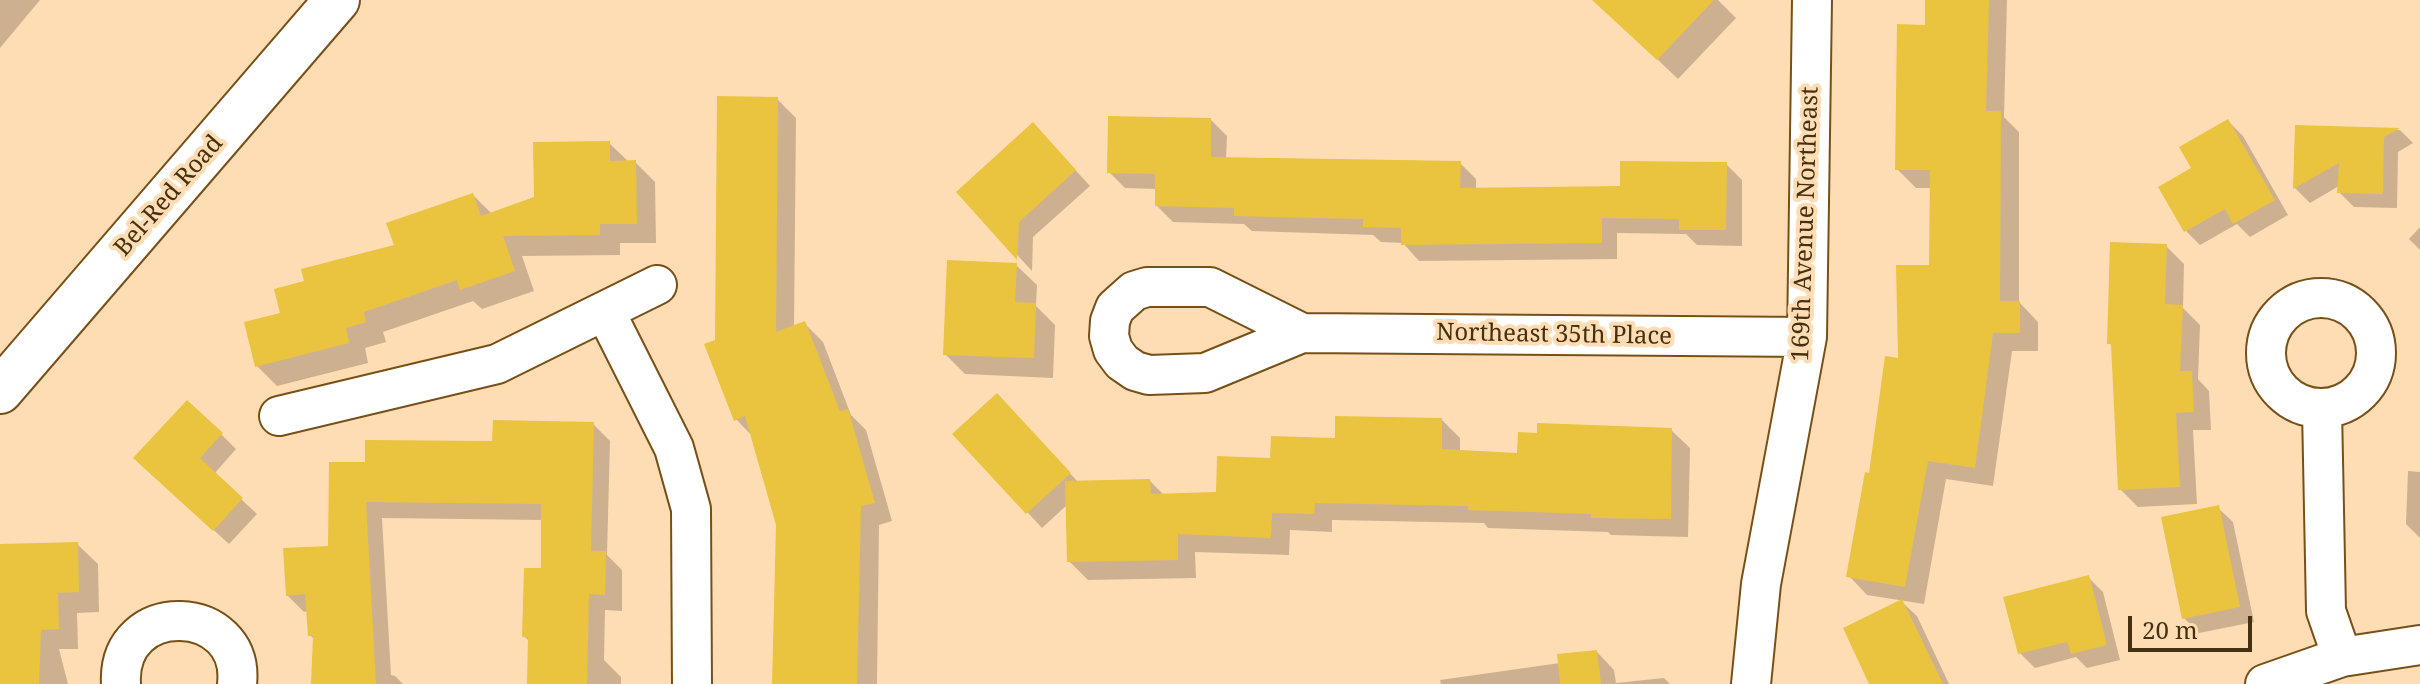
<!DOCTYPE html>
<html>
<head>
<meta charset="utf-8">
<style>
  body { margin:0 }
  #map { position:relative; width:2420px; height:684px; overflow:hidden; background:#ffddb4; font-family:"Noto Serif",serif }
  canvas { display:block }
  .scale { position:absolute; left:2128px; top:616px; width:124px; height:36px; box-sizing:border-box; border:4px solid #463012; border-top:0; padding-left:10px; font-size:24px; line-height:28px; white-space:nowrap; color:#463012; -webkit-text-stroke:6px #ffddb4; paint-order:stroke }
</style>
</head>
<body>
<div id="map">
<canvas width="2420" height="684"></canvas>
<div class="scale">20 m</div>
</div>
<script>
const c = document.querySelector('canvas').getContext('2d');
c.lineJoin = 'round';
function fill(path, color) { c.fillStyle = color; c.fill(path, 'evenodd'); }
function stroke(path, color, width, dash) { c.strokeStyle = color; c.lineWidth = width; c.lineCap = dash ? 'butt' : 'round'; c.setLineDash(dash || []); c.stroke(path); }
function write(font, color, halo, rows, align = 'center') {
  c.font = font + ' "Noto Serif",serif'; c.lineWidth = 8; c.setLineDash([]); c.textBaseline = 'middle'; c.strokeStyle = halo; c.fillStyle = color; for (const [text, x, y, turn = 0] of rows) {
    c.save(); c.translate(x, y); c.rotate((+turn || 0) * Math.PI / 180); c.textAlign = isNaN(turn) ? turn : align; if (halo) c.strokeText(text, 0, 0); c.fillText(text, 0, 0); c.restore();
  }
}
const shadow = new Path2D(`
  M0 0H40L0 48Z
  M1595 0H1718L1736 18 1678 79Z
  M1927 0H2007L2004 117 2019 132V302L2038 322V351H2012L1993 486 1946 479 1924 604 1867 595 1849 576 1900 360 1931 267V188H1916L1897 169 1927 27Z
  M777 99 796 118 794 328 805 324 823 342 851 415 866 430 892 521 879 525 877 684H773L778 525 753 437 736 419 716 341Z
  M1211 120 1227 136 1226 160 1460 163 1476 179V190L1622 188 1726 164 1742 180V246L1697 245 1686 234 1617 233V259L1419 261 1403 243 1381 242 1373 235 1252 231 1244 224 1173 222 1157 206V189L1125 188 1109 172Z
  M2228 121 2243 136 2288 215 2250 237 2237 224 2200 245 2186 231Z
  M2297 127 2400 130 2413 143 2398 152 2397 208 2354 207 2339 192V186L2310 203 2295 188Z
  M1048 140 1090 186 1033 237 1032 271 959 192Z
  M609 143 629 162H635L655 182 656 243H620V255L522 256 534 291 482 309 473 301 383 332 386 342 365 348 368 363 277 386 257 366 282 315 306 282 397 247 473 195 492 214 536 199Z
  M2420 227V250L2409 239Z
  M2166 246 2184 264 2183 308 2200 325 2198 379 2209 391 2211 430H2193L2197 504 2138 507 2120 489 2113 347 2109 343Z
  M1016 265 1037 285 1036 306 1055 325 1053 378 965 374 945 354Z
  M1012 410 1078 482 1150 481 1164 495 1218 494 1272 460 1337 440 1442 420 1460 438V452L1519 455 1671 430 1690 448 1688 537 1611 535 1608 532 1488 528 1484 523 1332 520V532L1290 530 1289 555 1195 552 1196 578 1088 580 1069 561 1068 504 1042 528 955 434Z
  M593 424 610 441 607 555 622 570V611L605 610 604 660 621 677V684H529L530 642 524 636 543 570V520L382 518 391 675 395 676 403 684H313L315 640 310 635 308 611 304 612 287 595 330 548 367 464Z
  M221 434 236 449 214 474 257 514 229 544 151 473Z
  M2408 471 2420 472V538L2406 524Z
  M2218 508 2233 522 2254 622 2199 633 2184 618Z
  M77 544 98 564 99 612 77 613 78 649H59L68 684H0V546Z
  M2088 577 2103 592 2120 660 2087 668 2076 657 2035 668 2020 653Z
  M1902 602 1917 616 1949 684H1871Z
  M1597 652 1614 670 1616 683 1664 678 1670 684H1441L1440 680 1560 663Z`);
const building = new Path2D(`
  M1592 0H1714L1657 60Z
  M1925 0H1989L1986 111H2001L2000 301H2020V333H1993L1975 468 1928 461 1905 587 1846 577 1865 472 1869 473 1885 356 1898 358 1896 265H1929L1930 170H1895L1897 24 1925 25Z
  M717 96 778 97 776 332 805 321 840 411 848 409 875 503 861 506 857 684H772L776 525 745 416 734 421 704 344 715 340Z
  M1108 116 1211 118V157L1461 161 1460 188 1620 186V161L1727 162 1726 230H1679V219L1602 218V243L1401 245V228L1363 227V219L1234 216V208L1155 206V174L1107 173Z
  M2228 119 2275 200 2233 224 2225 209 2184 232 2158 187 2191 168 2179 147Z
  M1033 122 1076 170 1019 222 1017 260 956 192Z
  M2295 125 2400 128 2384 137 2383 194 2337 193 2339 163 2293 189Z
  M610 141V161L636 160 637 224H600V235L503 236 515 271 460 290 457 280 364 312 366 322 346 328 349 343 255 367 244 322 280 313 274 289 304 281 301 269 394 245 386 223 473 193 481 216 534 197 533 142Z
  M2110 242 2167 244 2165 304 2183 305 2180 371H2192L2194 412 2176 413 2180 487 2118 490 2111 344H2107Z
  M947 260 1017 263 1015 302 1036 303 1034 358 943 355Z
  M997 393 1071 473 1026 514 952 434Z
  M187 400 223 433 200 458 243 498 213 531 133 458Z
  M1335 416 1442 418V449L1517 453 1518 432 1537 433V423L1672 428 1671 519 1591 518V514L1468 510V506L1315 503 1314 514 1272 513 1271 538 1178 534V560L1067 562 1065 481 1150 479 1151 494 1216 492 1217 456 1270 458 1271 436 1335 438Z
  M493 420 594 422 591 551H606L605 595 589 594 587 684H527L528 637H522L524 568H541V504L366 502 376 684H311L313 636H308L305 594 286 596 283 548 328 546 329 462H365V440L492 441Z
  M2219 505 2240 607 2182 619 2161 517Z
  M78 542 79 592 58 593 59 629 41 630 39 684H0V544Z
  M2089 575 2107 645 2071 654 2067 642 2018 654 2003 597Z
  M1902 599 1943 684H1869L1843 628Z
  M1597 650 1601 684H1560L1557 654Z`);
const street = new Path2D(`
  M2266 353a55 55 0 1 1 110 0a55 55 0 1 1-110 0Z
  M605 311 674 448 691 509 692 684
  M1302 333 1210 287H1147L1134 291 1115 308 1110 321 1109 336 1113 350 1122 362 1135 371 1149 375 1205 373 1302 333 1807 337
  M2322 409 2326 611 2342 657
  M279 416 497 364 657 285
  M121 684C116 597 246 603 237 684
  M1751 684 1761 584 1807 337 1812 0
  M2265 684 2342 657 2420 645`);
const secondary = new Path2D(`
  M0 391 337 0`);
const streetNames = [
  ["Bel-Red Road",169,196,-49],
  ["169th Avenue Northeast",1806,224,-88],
  ["Northeast 35th Place",1554,335,1]
];
fill(shadow, '#0003');
fill(building, '#eac33f');
stroke(street, '#775018', 42);
stroke(secondary, '#775018', 48);
stroke(street, '#fff', 38);
stroke(secondary, '#fff', 44);
write('24px', '#463012', '#ffddb4', streetNames);
</script>
</body>
</html>
